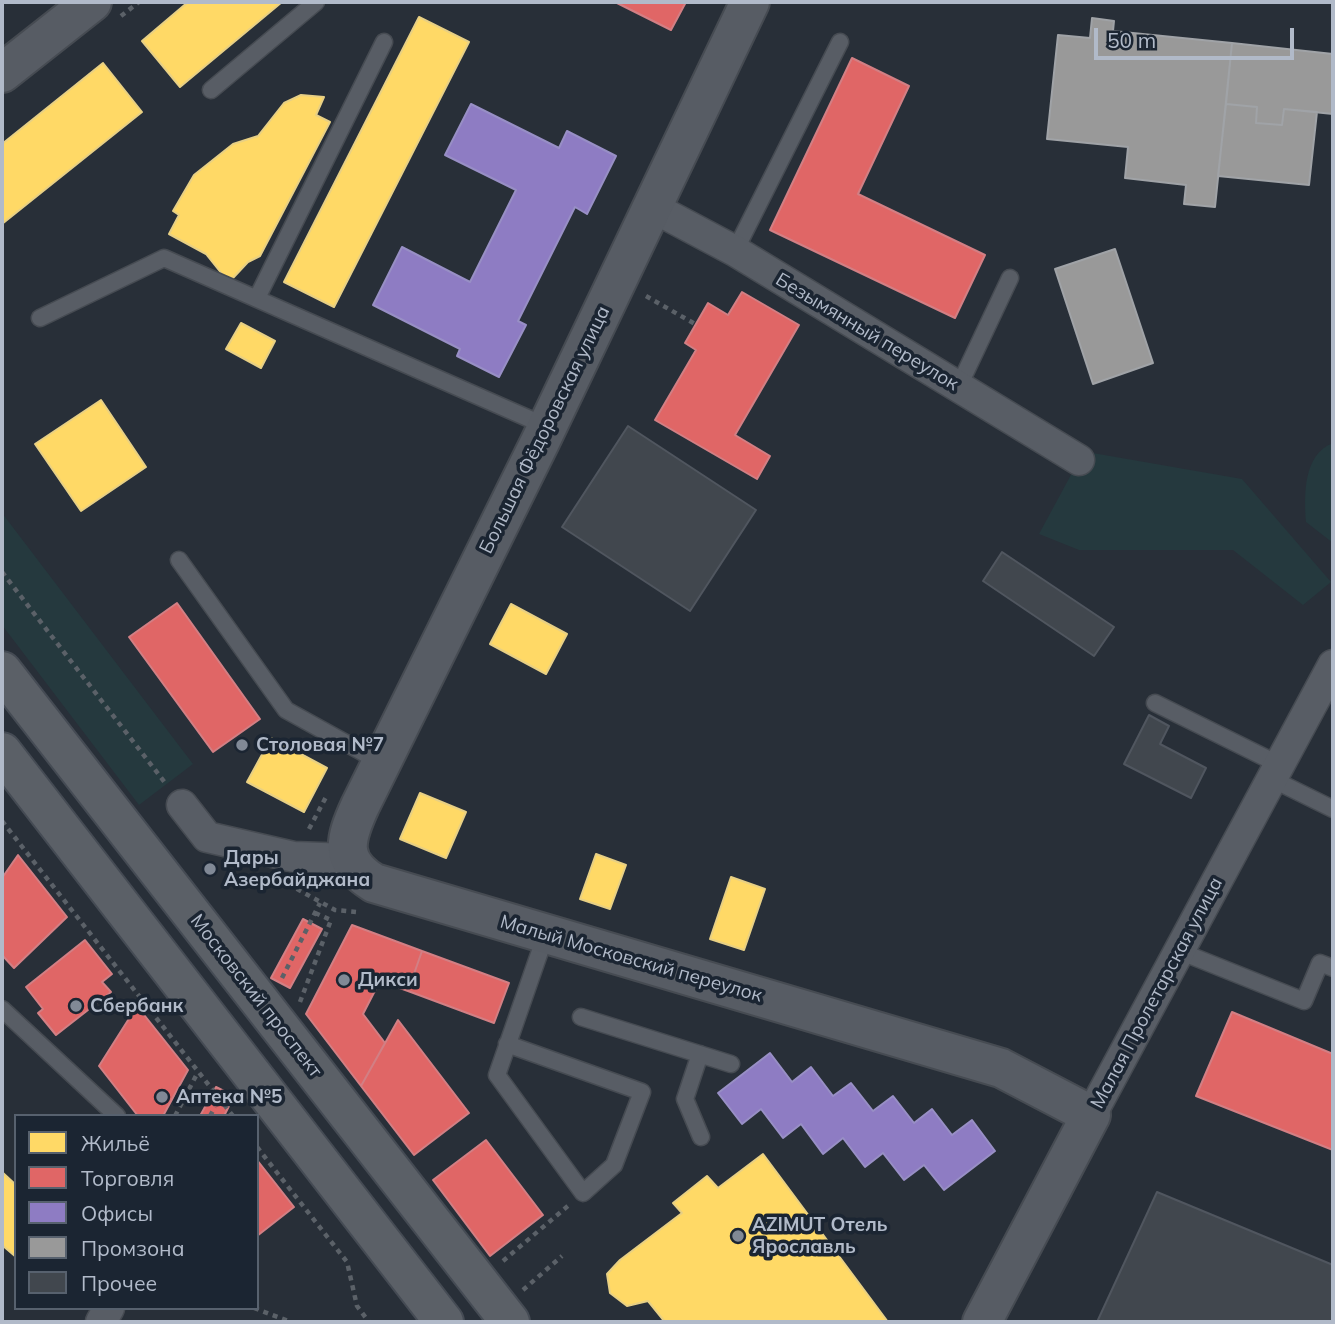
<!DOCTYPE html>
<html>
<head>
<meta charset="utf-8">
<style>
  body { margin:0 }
  #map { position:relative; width:1335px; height:1324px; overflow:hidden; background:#282f38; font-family:Mulish,sans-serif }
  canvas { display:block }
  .frame { position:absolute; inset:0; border:4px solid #b1bac9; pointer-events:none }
  .legend { position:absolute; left:14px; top:1114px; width:245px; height:196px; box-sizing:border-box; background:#1b2532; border:2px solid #57616e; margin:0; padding:9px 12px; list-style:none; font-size:21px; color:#b1bac9 }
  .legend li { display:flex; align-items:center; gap:14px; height:35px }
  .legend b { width:35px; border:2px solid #57616e }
  .scale { position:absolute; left:1094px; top:28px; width:200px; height:32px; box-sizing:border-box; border:4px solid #b1bac9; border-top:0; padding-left:9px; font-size:21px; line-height:24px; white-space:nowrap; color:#b1bac9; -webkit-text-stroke:5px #1b2532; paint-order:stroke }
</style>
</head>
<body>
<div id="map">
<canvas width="1335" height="1324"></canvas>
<div class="frame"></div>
<ul class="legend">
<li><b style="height:19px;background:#ffd966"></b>Жильё</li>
<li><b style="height:19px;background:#e06666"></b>Торговля</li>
<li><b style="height:19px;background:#8e7cc3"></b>Офисы</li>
<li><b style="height:19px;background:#999"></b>Промзона</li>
<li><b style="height:19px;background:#41474e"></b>Прочее</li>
</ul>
<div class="scale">50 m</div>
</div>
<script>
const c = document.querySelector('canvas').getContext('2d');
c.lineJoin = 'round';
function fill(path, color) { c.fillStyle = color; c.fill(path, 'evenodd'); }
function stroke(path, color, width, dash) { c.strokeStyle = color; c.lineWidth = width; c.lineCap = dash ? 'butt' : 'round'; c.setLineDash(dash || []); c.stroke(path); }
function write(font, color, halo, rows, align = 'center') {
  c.font = font + ' Mulish,sans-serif'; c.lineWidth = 7; c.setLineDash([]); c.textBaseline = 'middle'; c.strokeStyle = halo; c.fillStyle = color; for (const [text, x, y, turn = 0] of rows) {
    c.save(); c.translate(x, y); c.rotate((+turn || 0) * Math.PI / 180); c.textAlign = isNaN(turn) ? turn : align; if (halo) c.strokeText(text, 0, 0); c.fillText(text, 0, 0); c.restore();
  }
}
const green = new Path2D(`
  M1333 443V543L1306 522C1304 496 1303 454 1333 443Z
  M1087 452 1242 479 1331 582 1303 605 1233 550H1079L1039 534 1079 460Z
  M2 513 193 764 139 805 2 625Z`);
const homes = new Path2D(`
  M188 2H282L180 87 142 41Z
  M419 17 469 42 334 307 284 282Z
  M103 63 142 112 2 224V144Z
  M301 95 324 97 316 115 330 122 260 256 248 262 233 278 226 279 206 254 169 234 179 215 173 211 194 175 233 144 258 136 284 103Z
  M241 323 275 341 261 368 226 349Z
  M101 400 146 467 81 511 35 444Z
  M511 604 567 634 546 674 490 644Z
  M271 738 327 768 304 812 247 782Z
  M420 793 466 812 446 858 400 839Z
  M596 854 626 865 610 909 580 899Z
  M731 877 765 889 744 950 710 939Z
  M763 1154 888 1322H665L648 1301 627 1306 610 1293 607 1274 620 1260 682 1213 673 1203 707 1176 718 1188Z
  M2 1172 16 1185V1257L2 1245Z`);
const shops = new Path2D(`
  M615 2H686L671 30Z
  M852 58 909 86 858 194 985 255 955 318 770 230Z
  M742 292 799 325 735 435 770 456 757 479 655 420 696 350 685 343 708 303 728 315Z
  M177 603 260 719 213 752 129 637Z
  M18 855 67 917 14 968 2 955V878Z
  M303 919 322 929 290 988 271 978Z
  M352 925 422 951 408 991 380 981 363 1014 385 1043 361 1086 306 1014Z
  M85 940 112 974 102 982 111 992 56 1035 38 1013 43 1009 26 987Z
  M422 951 509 983 494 1023 408 991Z
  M137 1006 188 1070 163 1116H138L99 1066Z
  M1232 1012 1333 1054V1150L1196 1096Z
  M398 1020 469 1113 414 1155 361 1086Z
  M216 1087 234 1096 224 1116H200Z
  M486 1140 543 1215 490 1256 433 1180Z
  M257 1160 294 1207 257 1236Z`);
const offices = new Path2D(`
  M471 104 559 148 567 131 616 156 587 214 575 207 518 321 526 325 499 377 457 356 460 349 373 305 402 247 470 282 516 190 445 155Z
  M770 1053 792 1082 811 1067 833 1096 851 1083 873 1111 893 1096 914 1123 932 1109 952 1135 972 1120 995 1151 944 1190 924 1165 904 1180 883 1153 865 1167 843 1138 823 1154 801 1124 783 1138 761 1109 742 1124 718 1093Z`);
const industry = new Path2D(`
  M1092 18 1114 21 1113 31 1232 43 1215 207 1184 204 1186 185 1125 178 1128 147 1047 139 1058 35 1090 38Z
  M1232 43 1333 54V114L1284 109 1282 125 1256 123 1257 107 1226 104Z
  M1226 104 1257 107 1256 123 1282 125 1284 109 1317 112 1309 185 1218 176Z
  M1115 249 1153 363 1093 384 1055 269Z`);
const building = new Path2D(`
  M628 426 756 510 690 611 562 527Z
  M1002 552 1114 627 1094 656 983 581Z
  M1149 715 1169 726 1160 744 1206 768 1191 798 1124 764Z
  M1157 1192 1333 1265V1322H1097Z`);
const path = new Path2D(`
  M121 16 139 2
  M646 296 695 324
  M2 572 166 784
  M2 821 233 1116
  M309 829 326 797
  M288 884 335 910 356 912
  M282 978 320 903
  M300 1002 331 920 315 913
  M175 1116 198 1072
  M210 1116 215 1107
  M257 1147 347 1262 357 1306 369 1322
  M503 1261 569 1205
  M523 1290 562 1256
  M254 1308 291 1322`);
const lane = new Path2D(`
  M211 90 316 2
  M735 251 840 42
  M257 298 384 42
  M40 318 164 258 548 427
  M958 388 1010 278
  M179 560 286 710 382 763
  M1155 703 1280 765
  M1272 779 1333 809
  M1179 951 1304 1001 1320 963 1333 968
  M2 1009 117 1116
  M581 1017 731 1064
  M507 1044 642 1092 614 1165 583 1193 497 1075 546 934
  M700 1054 685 1099 701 1137`);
const street = new Path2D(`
  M654 208 735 251 1079 460
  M182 805 207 837 294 857 349 859
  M1091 1115 1333 665
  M101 1322 109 1308`);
const secondary = new Path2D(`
  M750 2 540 442 360 806C345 839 338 861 374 883L1001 1068 1091 1115 982 1322
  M2 73 92 2`);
const primary = new Path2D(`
  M2 671 510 1322
  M2 752 444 1322`);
const markers = [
  [242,745,7,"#818996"],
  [210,869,7,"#818996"],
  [344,980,7,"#818996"],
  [76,1006,7,"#818996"],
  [162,1097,7,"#818996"],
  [738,1236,7,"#818996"]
];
const streetNames = [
  ["Безымянный переулок",867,332,31],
  ["Большая Фёдоровская улица",545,430,-64],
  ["Малый Московский переулок",631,959,16],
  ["Малая Пролетарская улица",1157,993,-62],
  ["Московский проспект",256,996,52]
];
const poiNames = [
  ["Столовая №7",256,745],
  ["Дары",224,858],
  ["Азербайджана",224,880],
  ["Дикси",358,980],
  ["Сбербанк",90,1006],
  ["Аптека №5",176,1097],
  ["AZIMUT Отель",752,1225],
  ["Ярославль",752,1247]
];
fill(green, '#25393e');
fill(homes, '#ffd966');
stroke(homes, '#e8d084', 2);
fill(shops, '#e06666');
stroke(shops, '#d27f84', 2);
fill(offices, '#8e7cc3');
stroke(offices, '#988fc5', 2);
fill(industry, '#999');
stroke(industry, '#a0a3a7', 2);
fill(building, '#41474e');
stroke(building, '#50565f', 2);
stroke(lane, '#464b52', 19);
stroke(street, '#464b52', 33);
stroke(secondary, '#464b52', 42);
stroke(primary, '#454b54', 42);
stroke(path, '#5b6168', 4.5, [5, 5]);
stroke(lane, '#585d65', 16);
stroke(street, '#585d65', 30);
stroke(secondary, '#575c64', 38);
stroke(primary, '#5b6067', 38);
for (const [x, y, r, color] of markers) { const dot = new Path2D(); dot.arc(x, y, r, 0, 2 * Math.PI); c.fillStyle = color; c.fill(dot); stroke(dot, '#1b2532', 2.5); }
write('19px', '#b1bac9', '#1b2532', streetNames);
write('bold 19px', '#b1bac9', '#1b2532', poiNames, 'left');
</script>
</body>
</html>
